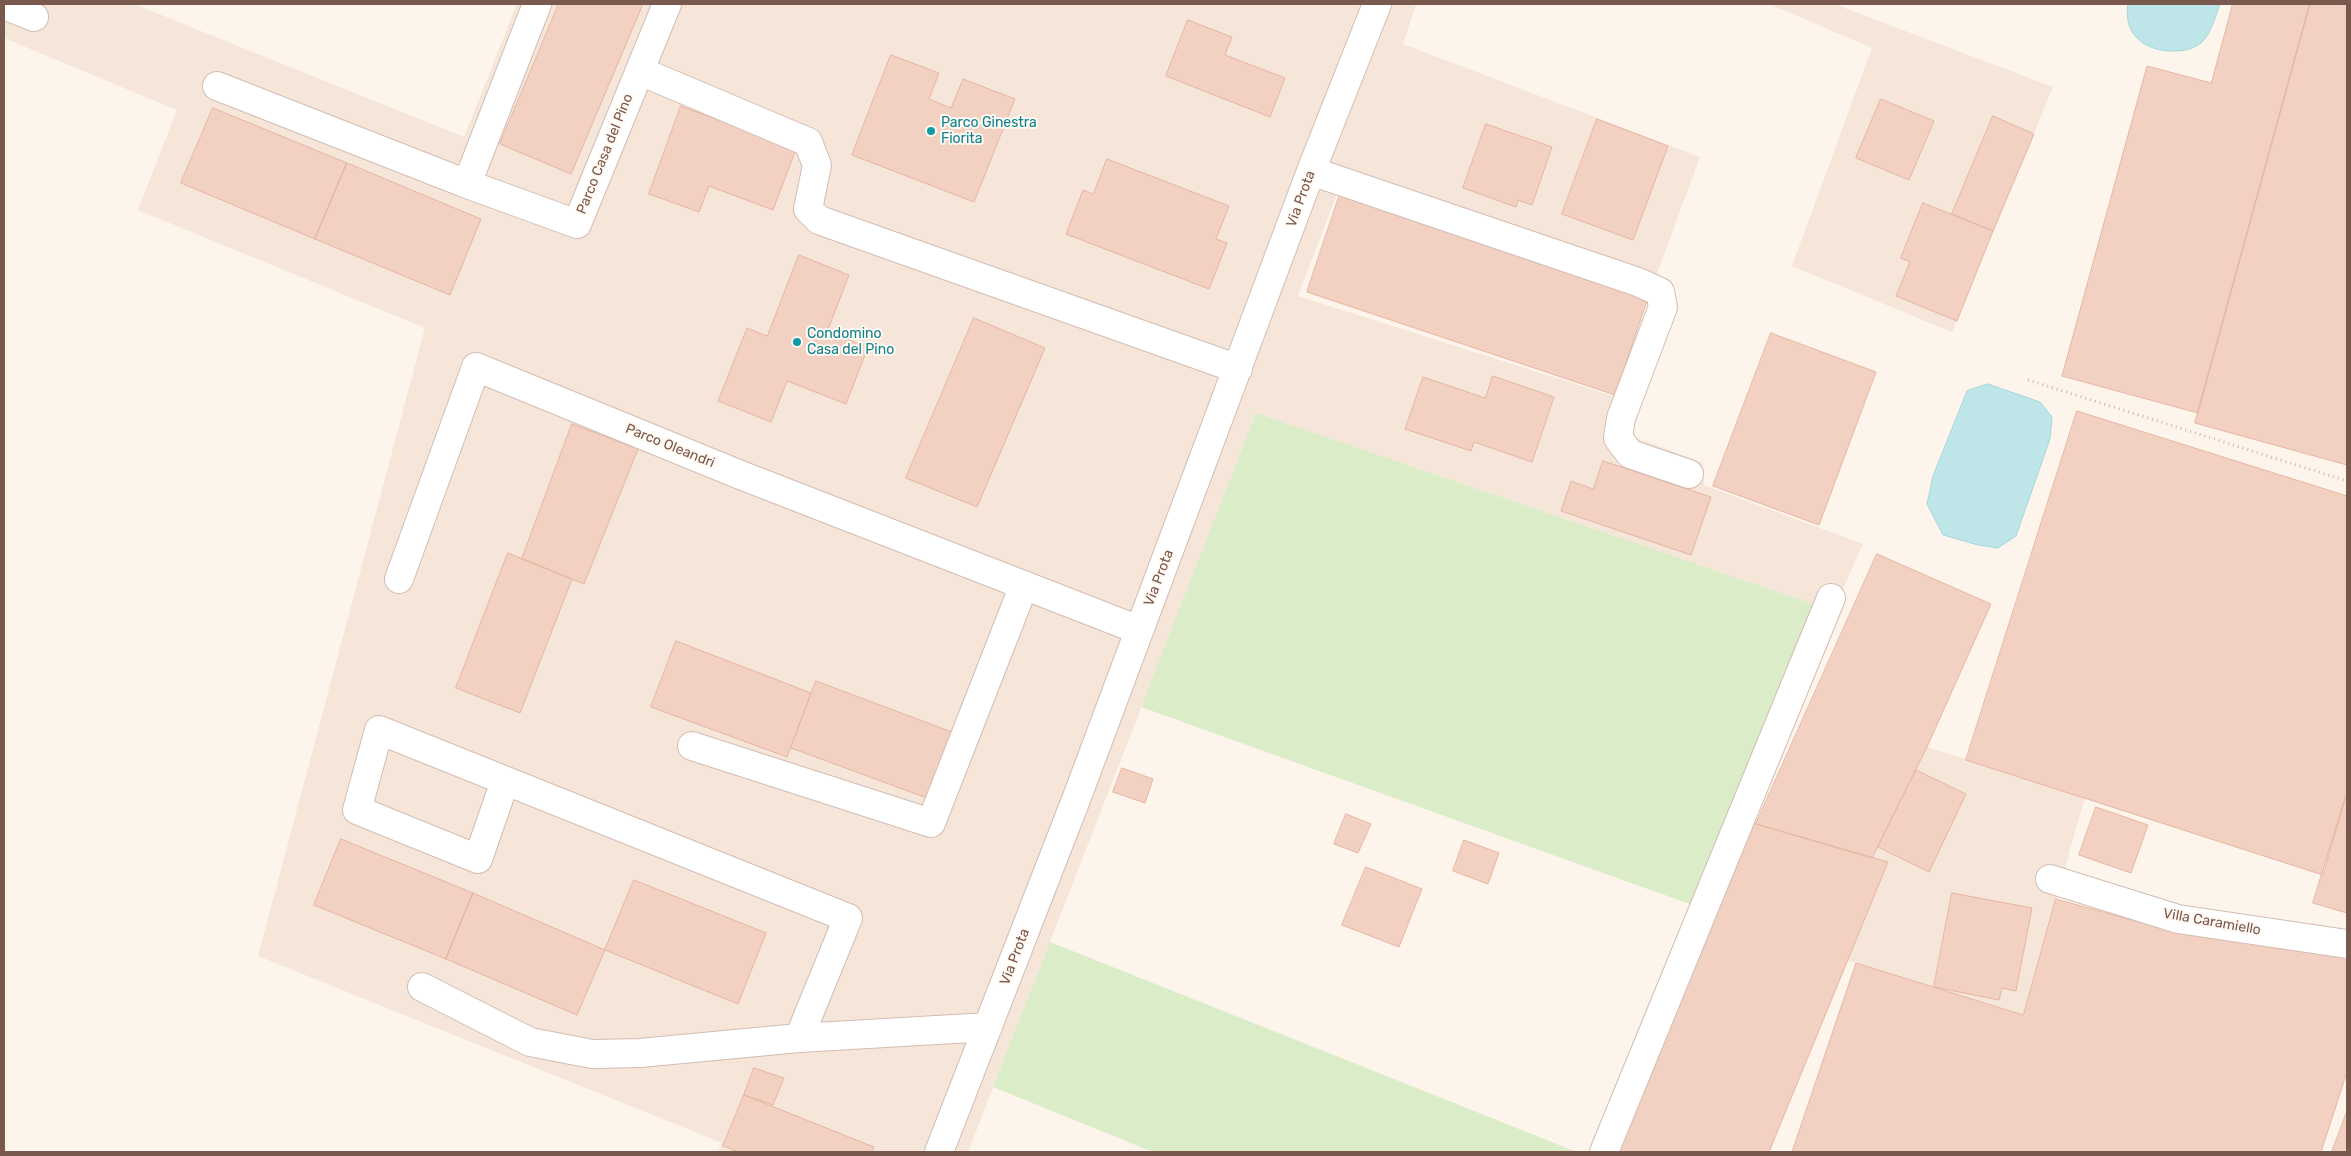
<!DOCTYPE html>
<html>
<head>
<meta charset="utf-8">
<style>
  body { margin:0 }
  #map { position:relative; width:2351px; height:1156px; overflow:hidden; background:#fdf4eb; font-family:Rubik,sans-serif }
  canvas { display:block }
  .frame { position:absolute; inset:0; border:5px solid #79584d; pointer-events:none }
</style>
</head>
<body>
<div id="map">
<canvas width="2351" height="1156"></canvas>
<div class="frame"></div>
</div>
<script>
const c = document.querySelector('canvas').getContext('2d');
c.lineJoin = 'round';
function fill(path, color) { c.fillStyle = color; c.fill(path, 'evenodd'); }
function stroke(path, color, width, dash) { c.strokeStyle = color; c.lineWidth = width; c.lineCap = dash ? 'butt' : 'round'; c.setLineDash(dash || []); c.stroke(path); }
function write(font, color, halo, rows, align = 'center') {
  c.font = font + ' Rubik,sans-serif'; c.lineWidth = 4; c.setLineDash([]); c.textBaseline = 'middle'; c.strokeStyle = halo; c.fillStyle = color; for (const [text, x, y, turn = 0] of rows) {
    c.save(); c.translate(x, y); c.rotate((+turn || 0) * Math.PI / 180); c.textAlign = isNaN(turn) ? turn : align; if (halo) c.strokeText(text, 0, 0); c.fillText(text, 0, 0); c.restore();
  }
}
const residential = new Path2D(`
  M4 4H134L464 137 517 4H1416L1403 44 1700 157 1655 279 1338 191 1298 296 1616 397 1630 435 1703 463 1704 485 1863 544 1833 611 1256 413 968 1152H718L722 1143 258 956 425 328 138 210 177 110 4 38Z
  M1769 4H1834L2053 87 1952 332 1792 266 1872 48Z
  M1927 747 2085 797 2023 1015 1847 960 1888 862 1872 858Z`);
const green = new Path2D(`
  M1256 413 1819 606 1698 907 1141 707Z
  M1050 942 1577 1152H1153L993 1087Z`);
const water = new Path2D(`
  M2128 4H2220C2216 15 2211 34 2202 42 2192 51 2181 51 2169 51 2142 49 2123 33 2128 4Z
  M1988 384 2040 402 2052 417 2050 439 2016 536 1998 548 1978 545 1943 535 1927 504 1933 476 1967 391Z`);
const building = new Path2D(`
  M559 4H643L571 174 500 144Z
  M2233 4H2310L2198 413 2062 376 2147 66 2211 83Z
  M2310 4H2347V465L2195 423Z
  M1188 20 1232 37 1225 55 1285 78 1270 117 1166 76Z
  M891 55 939 73 929 99 951 108 963 79 1015 99 974 202 852 155Z
  M1881 99 1934 121 1909 180 1856 158Z
  M681 106 796 149 773 210 709 186 699 212 649 194Z
  M213 108 347 163 315 239 181 183Z
  M1993 116 2034 134 1993 231 1952 214Z
  M1597 119 1668 146 1633 240 1562 214Z
  M1486 124 1552 147 1532 205 1518 200 1516 207 1463 188Z
  M1107 159 1229 206 1216 239 1227 243 1209 289 1066 234 1083 190 1093 194Z
  M347 163 481 219 450 295 315 239Z
  M1340 194 1648 298 1615 395 1307 292Z
  M1923 203 1993 231 1957 321 1896 296 1910 262 1901 258Z
  M799 255 849 275 827 332 868 347 846 404 787 381 771 422 718 401 747 328 767 336Z
  M974 318 1045 348 977 507 906 478Z
  M1771 333 1876 372 1819 525 1713 486Z
  M1493 376 1554 397 1532 462 1474 442 1471 451 1405 429 1423 377 1485 398Z
  M2077 411 2347 496V792L2323 875 1966 760Z
  M572 424 638 449 584 584 522 559Z
  M1603 461 1711 497 1691 555 1561 511 1571 481 1593 489Z
  M508 553 572 579 520 713 456 688Z
  M1877 554 1991 604 1927 747 1872 858 1756 824Z
  M676 641 811 693 787 757 651 707Z
  M816 681 952 732 927 798 791 748Z
  M1122 768 1153 779 1145 803 1113 792Z
  M1916 770 1966 794 1929 872 1878 847Z
  M2347 792V913L2313 903Z
  M2096 807 2148 825 2131 873 2079 855Z
  M1346 814 1371 824 1358 853 1334 844Z
  M1749 822 1888 862 1769 1152H1622L1613 1149Z
  M341 839 473 893 446 959 314 905Z
  M1464 840 1499 853 1488 884 1453 871Z
  M1366 867 1422 889 1399 947 1342 925Z
  M634 880 766 933 738 1004 605 950Z
  M473 893 605 950 577 1015 446 959Z
  M1952 893 2032 908 2016 991 2002 988 1999 1000 1934 987Z
  M2056 899 2175 932 2347 956V1072L2321 1152H1792L1856 963 2023 1015Z
  M754 1068 784 1078 773 1105 744 1095Z
  M744 1095 874 1147 872 1152H739L723 1146Z
  M2347 1111V1152H2332Z`);
const path = new Path2D(`
  M2028 380 2347 481`);
const minor = new Path2D(`
  M4 5 34 17
  M640 71 808 142 817 165 808 209 819 220 1238 369
  M217 86 467 184 577 224 667 4
  M1311 171 1638 282 1660 292 1663 307 1621 418 1618 438 1630 454 1689 474
  M467 184 537 4
  M399 579 476 367 738 474 1139 630
  M692 746 931 823 1024 585
  M505 781 478 859 357 810 379 730 848 918 799 1038
  M2050 879 2178 919 2347 944
  M422 987 530 1042 592 1054 640 1053 799 1038 988 1027
  M939 1152 1077 797 1311 171 1377 4
  M1604 1152 1831 598`);
const markers = [
  [931,131,5,"#0f9aa8"],
  [797,342,5,"#0f9aa8"]
];
const cultureNames = [
  ["Parco Ginestra",941,123],
  ["Fiorita",941,139],
  ["Condomino",807,334],
  ["Casa del Pino",807,350]
];
const streetNames = [
  ["Parco Casa del Pino",605,154,-68],
  ["Via Prota",1301,199,-70],
  ["Parco Oleandri",670,446,22],
  ["Via Prota",1159,578,-69],
  ["Villa Caramiello",2212,922,10],
  ["Via Prota",1015,957,-69]
];
fill(residential, '#f5e6d9');
fill(green, '#daecc8');
fill(water, '#bee6e8');
stroke(water, '#a5d7da', 1);
fill(building, '#f3d1c2');
stroke(building, '#e6b5a2', 1);
stroke(minor, '#d3bdb2', 30);
stroke(path, '#d9b3a5', 3, [1, 4]);
stroke(minor, '#fff', 28);
for (const [x, y, r, color] of markers) { const dot = new Path2D(); dot.arc(x, y, r, 0, 2 * Math.PI); c.fillStyle = color; c.fill(dot); stroke(dot, '#fff9f2', 2); }
write('14px', '#0d838f', '#fff9f2', cultureNames, 'left');
write('14px', '#79584d', '#fff9f2', streetNames);
</script>
</body>
</html>
